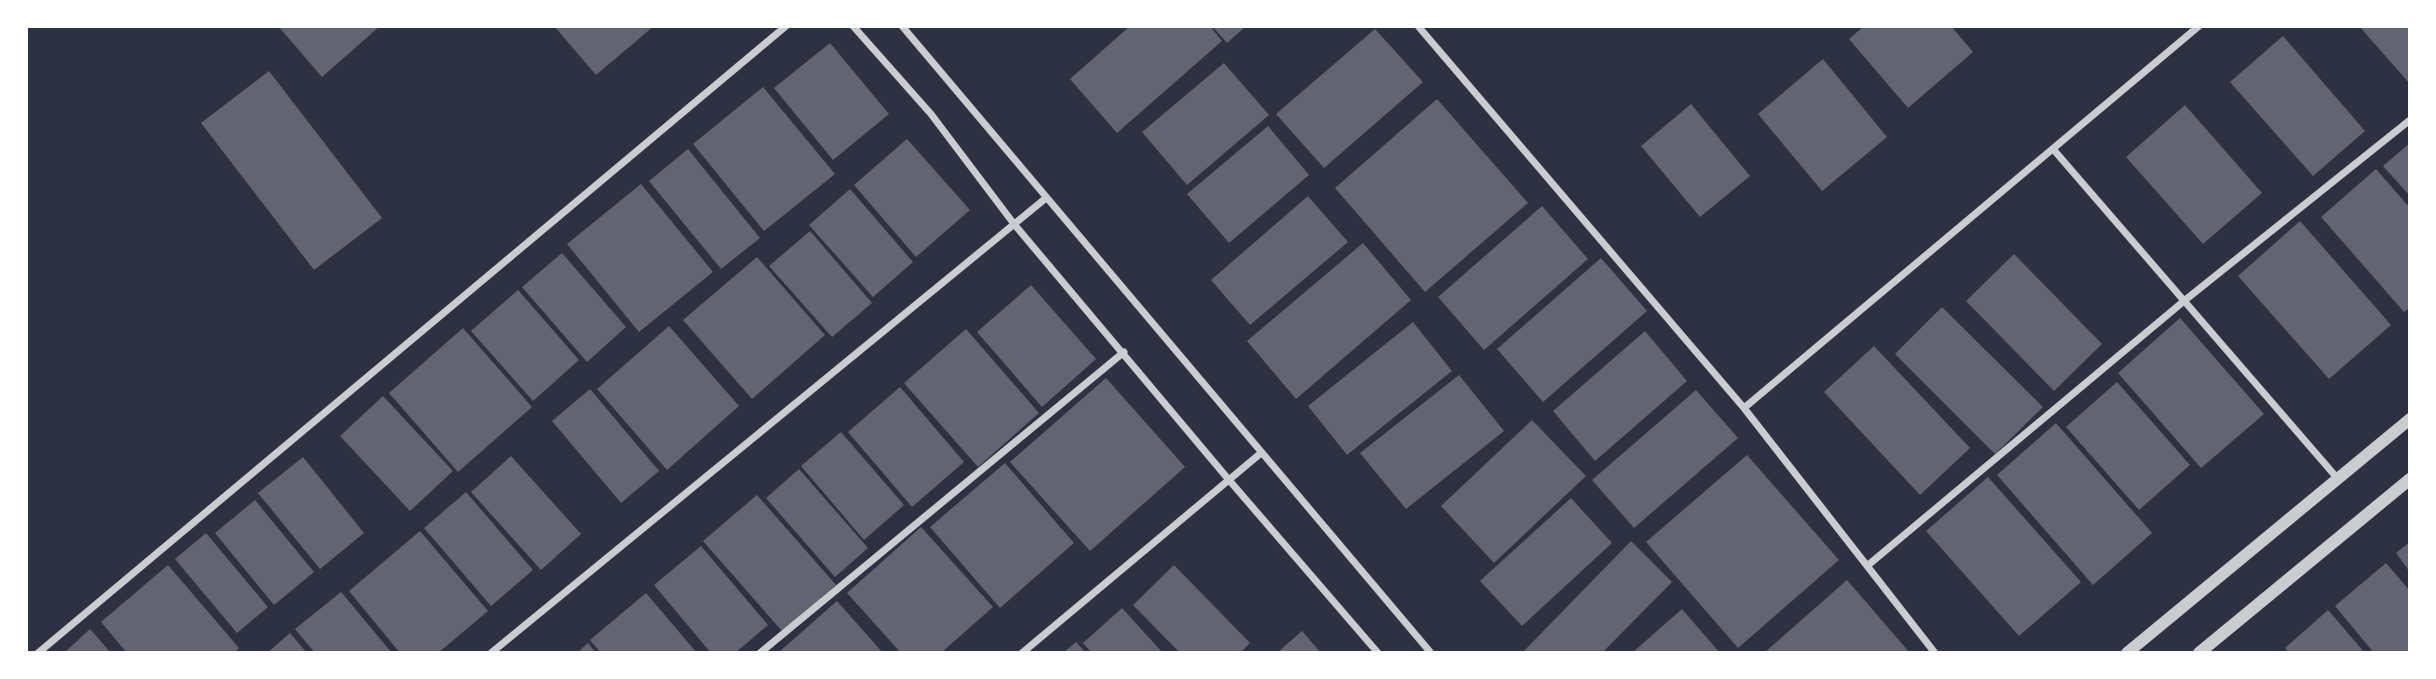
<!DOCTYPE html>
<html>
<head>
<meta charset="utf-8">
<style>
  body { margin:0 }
  #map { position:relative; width:2436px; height:679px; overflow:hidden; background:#2d3142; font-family:"Noto Sans",sans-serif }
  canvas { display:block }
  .frame { position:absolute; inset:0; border:28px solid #fff; pointer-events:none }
</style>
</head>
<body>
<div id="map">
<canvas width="2436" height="679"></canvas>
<div class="frame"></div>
</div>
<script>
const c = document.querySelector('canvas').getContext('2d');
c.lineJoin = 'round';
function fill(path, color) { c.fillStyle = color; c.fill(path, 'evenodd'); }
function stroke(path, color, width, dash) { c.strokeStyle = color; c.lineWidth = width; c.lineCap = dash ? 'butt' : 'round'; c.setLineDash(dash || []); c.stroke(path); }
const building = new Path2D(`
  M278 26H380L322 77Z
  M554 26H654L596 75Z
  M1130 26H1210L1222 41 1117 133 1070 79Z
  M1212 26H1246L1227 43Z
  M1864 26H1951L1973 52 1908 108 1849 39Z
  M2359 26H2410V84Z
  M1375 29 1423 82 1324 168 1276 114Z
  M2283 36 2365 131 2313 176 2230 82Z
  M830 43 889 114 833 160 774 88Z
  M1823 59 1887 137 1822 191 1758 114Z
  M1224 63 1269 115 1187 185 1142 132Z
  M269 71 382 218 314 270 201 123Z
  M763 87 835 174 764 231 693 144Z
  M1437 99 1528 203 1425 292 1335 188Z
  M1691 104 1750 176 1700 217 1641 146Z
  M2185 105 2262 193 2203 244 2126 157Z
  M1268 126 1309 175 1229 243 1187 194Z
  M907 139 970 210 916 257 854 185Z
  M2410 143V196L2383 166Z
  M688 149 760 238 721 269 649 181Z
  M2376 169 2410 208V307L2404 312 2321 217Z
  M641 184 713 272 639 332 567 244Z
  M850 189 913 262 873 297 809 225Z
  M1308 196 1348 242 1250 325 1211 280Z
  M1542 206 1588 259 1484 350 1438 297Z
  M2300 221 2391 325 2329 379 2238 276Z
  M810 231 872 303 832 337 769 266Z
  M1363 243 1411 300 1296 399 1247 341Z
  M562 253 626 327 587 362 522 287Z
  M2014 254 2102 344 2054 391 1966 301Z
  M757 257 825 335 752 399 683 320Z
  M1601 258 1647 311 1543 402 1497 349Z
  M1031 285 1096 359 1042 407 977 332Z
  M518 290 579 360 533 401 471 331Z
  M1942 307 2043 407 1995 454 1895 354Z
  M2180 318 2264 414 2201 468 2118 373Z
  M1413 322 1452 371 1347 455 1308 406Z
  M669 326 739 406 667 470 597 389Z
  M463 328 532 407 458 472 389 393Z
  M966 329 1039 413 978 467 904 383Z
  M1645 331 1687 381 1595 461 1553 411Z
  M1874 346 1970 448 1920 495 1824 392Z
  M1459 375 1504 431 1406 509 1360 453Z
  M1106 378 1185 467 1090 551 1010 462Z
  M2117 382 2190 465 2139 510 2066 427Z
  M900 387 964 462 912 507 848 432Z
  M590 389 659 471 621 503 552 421Z
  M1696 390 1738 438 1634 528 1592 480Z
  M383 396 453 471 410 511 340 436Z
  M1532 420 1586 476 1494 563 1441 506Z
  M2056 423 2152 533 2093 585 1997 475Z
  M841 432 904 505 864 540 801 466Z
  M1747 455 1839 560 1738 648 1646 542Z
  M511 456 581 534 541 570 471 492Z
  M303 457 364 533 320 569 258 493Z
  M1005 463 1074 543 1000 608 930 527Z
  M799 469 868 548 835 577 766 498Z
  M1988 477 2081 582 2019 636 1926 531Z
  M466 492 533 570 491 606 424 528Z
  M757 495 836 585 782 631 703 541Z
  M1571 498 1612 543 1522 626 1480 581Z
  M255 500 314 572 274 605 215 533Z
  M921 527 993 607 941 653H901L847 593Z
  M420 531 488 611 438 653H400L349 591Z
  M206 533 268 607 237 633 175 559Z
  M1631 541 1672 582 1602 653H1522Z
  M2410 542V572L2396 553Z
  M701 546 768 625 735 653H711L654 585Z
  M2386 563 2410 591V653H2374L2335 606Z
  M168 565 239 648 234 653H127L101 622Z
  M1174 565 1250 643 1240 653H1180L1133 605Z
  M1847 580 1910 653H1764Z
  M341 592 392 653H315L295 629Z
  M646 593 697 653H601L590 640Z
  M837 601 883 653H778Z
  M1122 608 1163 653H1092L1083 643Z
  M1682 609 1720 653H1632Z
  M2328 610 2365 653H2289L2285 648Z
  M90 629 111 653H64Z
  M1302 631 1321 653H1277Z
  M290 633 307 653H267Z
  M1076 642 1086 653H1063Z
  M588 643 596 653H577Z`);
const minor = new Path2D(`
  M853 26 931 114 1014 224 1229 480 1378 653
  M902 26 1431 653
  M1418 26 1744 408 1935 653
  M2053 149 2338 479
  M1744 408 2199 26
  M1867 566 2184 301 2410 120
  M38 653 786 26
  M491 653 1046 198
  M760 653 1124 352
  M1022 653 1261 453`);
const tertiary = new Path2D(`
  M2127 653 2410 419
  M2199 653 2410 479`);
fill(building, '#626471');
stroke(minor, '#caccd0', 7);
stroke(tertiary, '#caccd0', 12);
</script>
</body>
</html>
